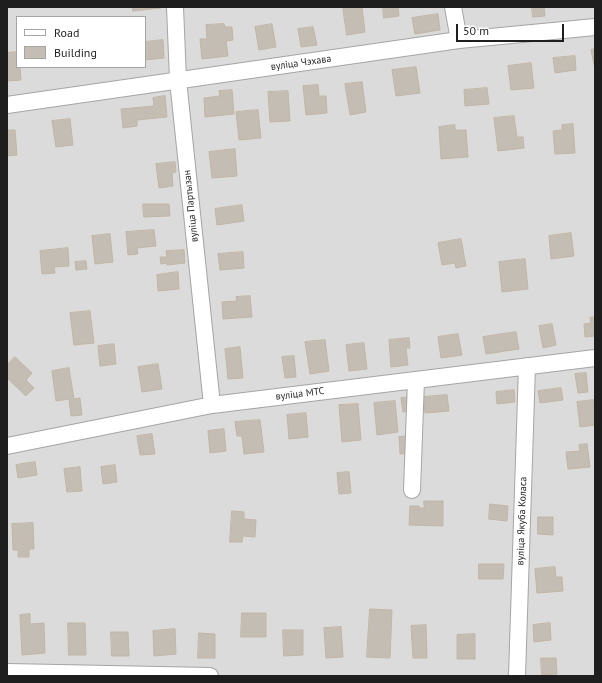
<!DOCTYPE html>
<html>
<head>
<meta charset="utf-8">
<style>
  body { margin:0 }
  #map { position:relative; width:602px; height:683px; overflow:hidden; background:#efede4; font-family:"PT Sans",sans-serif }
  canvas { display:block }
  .frame { position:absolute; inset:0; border:8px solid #1e1e1e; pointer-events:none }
  .legend { position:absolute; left:16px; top:16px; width:130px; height:52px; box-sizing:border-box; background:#fff; border:1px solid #a5a5a5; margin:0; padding:5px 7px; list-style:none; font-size:12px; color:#1e1e1e }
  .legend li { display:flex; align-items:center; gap:8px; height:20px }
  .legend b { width:20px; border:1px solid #a5a5a5 }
  .scale { position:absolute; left:456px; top:24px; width:108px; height:18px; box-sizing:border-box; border:2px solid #1e1e1e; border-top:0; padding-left:5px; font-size:12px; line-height:14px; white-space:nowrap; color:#1e1e1e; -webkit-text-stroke:3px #fff; paint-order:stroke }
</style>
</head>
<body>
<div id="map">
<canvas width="602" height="683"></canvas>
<div class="frame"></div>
<ul class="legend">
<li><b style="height:5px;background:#fff"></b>Road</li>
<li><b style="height:11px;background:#c4bdb3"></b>Building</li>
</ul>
<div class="scale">50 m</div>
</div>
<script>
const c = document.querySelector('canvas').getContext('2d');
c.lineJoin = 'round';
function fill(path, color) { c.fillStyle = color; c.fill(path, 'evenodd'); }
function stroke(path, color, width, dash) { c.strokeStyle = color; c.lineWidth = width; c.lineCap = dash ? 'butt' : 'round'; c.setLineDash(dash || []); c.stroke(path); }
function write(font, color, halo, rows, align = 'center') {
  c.font = font + ' "PT Sans",sans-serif'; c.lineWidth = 4; c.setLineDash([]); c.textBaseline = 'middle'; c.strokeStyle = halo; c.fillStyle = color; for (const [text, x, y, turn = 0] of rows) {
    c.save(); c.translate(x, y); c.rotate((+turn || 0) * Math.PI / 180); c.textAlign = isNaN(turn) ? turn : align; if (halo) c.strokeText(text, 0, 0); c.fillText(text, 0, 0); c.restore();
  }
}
const residential = new Path2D(`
  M7 7H595V676H7ZM17 17H145V67H17Z`);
const building = new Path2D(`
  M133 7H161V8L133 11Z
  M343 7H362L365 32 347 35Z
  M383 7H398L399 16 384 18Z
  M532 7H544L545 16 533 17Z
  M438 14 440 30 415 34 412 18Z
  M224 24 225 27H232L233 40 226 41 228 56 202 59 200 39H207L206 25Z
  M272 24 276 47 259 50 255 27Z
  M313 27 317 45 301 47 298 29Z
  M163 40 164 58 145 60V42Z
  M595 49V69L591 50Z
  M17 52V67H20L21 80 7 81V53Z
  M575 56 576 70 555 73 553 58Z
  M531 63 534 88 511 90 508 66Z
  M416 67 420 93 396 96 392 70Z
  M362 82 366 112 350 115 345 84Z
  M318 85 319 96H326L327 113 306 115 303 86Z
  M487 88 489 104 465 106 464 90Z
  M232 90 234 114 205 117 204 98 220 96 219 91Z
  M288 91 290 121 270 122 268 92Z
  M165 96 167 117 137 120V126L123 128 121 109 154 106 153 98Z
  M258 110 261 138 239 140 236 112Z
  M514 116 517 137H523L524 148 498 151 494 118Z
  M70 119 73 145 56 147 52 121Z
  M573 124 575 153 555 154 553 131 562 130V125Z
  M455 125V130H466L468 157 441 159 439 127Z
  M7 130H15L17 155 7 156Z
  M235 149 237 176 212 178 209 152Z
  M175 162 176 172 172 173 173 186 159 188 156 164Z
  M143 204H169L170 216 144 217Z
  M242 205 244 221 217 225 215 209Z
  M154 230 156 246 137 248 138 254 128 255 126 232Z
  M571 233 574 256 551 259 549 236Z
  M110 234 113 262 95 264 92 236Z
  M461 239 466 266 456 268 455 263 442 265 438 243Z
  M68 248 69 266 54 267 55 273 42 274 40 251Z
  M184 250 185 263 167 265V263L161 264 160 257H167L166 251Z
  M243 252 244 268 220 270 218 254Z
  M525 259 528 289 502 292 499 262Z
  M86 261 87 269 76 270 75 262Z
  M178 272 179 289 158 291 157 275Z
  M250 296 252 317 223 319 222 302 237 301 236 297Z
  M90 311 94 343 74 345 70 313Z
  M595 317V336L585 337 584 324 591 323 590 318Z
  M552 324 556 345 543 348 539 326Z
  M516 332 519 349 486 354 483 337Z
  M458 334 462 355 441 358 438 337Z
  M409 338 410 348H406L408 365 391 367 389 340Z
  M325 340 329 371 310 374 305 342Z
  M364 343 367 369 349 371 346 345Z
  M114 344 116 364 100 366 98 346Z
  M240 347 243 378 228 379 225 349Z
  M294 356 296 377 285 378 282 357Z
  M15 357 32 373 26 380 34 388 26 396 7 378V365Z
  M158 364 162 389 142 392 138 367Z
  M69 368 74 399 80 398 82 415 71 416 69 399 56 401 52 371Z
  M586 373 588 392 578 393 575 374Z
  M561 388 563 400 540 403 538 391Z
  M514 390 515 402 497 404 496 392Z
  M447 395 449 411 425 413 423 397Z
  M409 397 411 411 403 412 401 398Z
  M594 400 595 425 580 427 577 402Z
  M395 401 398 432 377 435 374 403Z
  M358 404 361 440 342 442 339 405Z
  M306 413 308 437 289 439 287 415Z
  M260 420 264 452 244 454 242 436H237L235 422Z
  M224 429 226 451 210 453 208 431Z
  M152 434 155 454 140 455 137 436Z
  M408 436 410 453 400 454 399 437Z
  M587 444 590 467 568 469 566 452 580 451 579 445Z
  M35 462 37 475 18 478 16 465Z
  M115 465 117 482 103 484 101 467Z
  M80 467 82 491 67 492 64 469Z
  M349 472 351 493 339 494 337 473Z
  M424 501H443V526L409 525 410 506H419V508H424Z
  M490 504 508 506 507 521 489 519Z
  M232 511 244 512V519L256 520 255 537 243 536 242 542H230Z
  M538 517H553V535L538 534Z
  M33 523 34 549H29V557H18V550H13L12 524Z
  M479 564H504L503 579H479Z
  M555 567 556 577H562L563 591 537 593 535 569Z
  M370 609 392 610 390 658 367 657Z
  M242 613H266V637H241Z
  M30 614V624L44 623 45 653 22 655 20 615Z
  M68 623H85L86 655H69Z
  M550 623 551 640 534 642 533 625Z
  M426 625 427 658H413L411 626Z
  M341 627 343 657 326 658 324 628Z
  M175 629 176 654 154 656 153 631Z
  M283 630H303V655L284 656Z
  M111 632H128L129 656H112Z
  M199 633 215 634V658H198Z
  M475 634V659H457V635Z
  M541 658H556L557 674 542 675Z`);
const minor = new Path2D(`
  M175 7 178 80 212 405
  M453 7 459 40
  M7 105 459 40 595 27
  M7 446 212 405 595 358
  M412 490 416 380
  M7 672 210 676
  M517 676 527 366`);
const streetNames = [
  ["вуліца Чэхава",301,63,-8],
  ["вуліца Партызан",191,206,-96],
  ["вуліца МТС",300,394,-7],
  ["вуліца Якуба Коласа",522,521,-88]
];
fill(residential, '#dcdbdb');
fill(building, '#c4bdb3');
stroke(building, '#c2b6a5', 1);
stroke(minor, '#a5a5a5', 18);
stroke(minor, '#fff', 16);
write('10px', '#1e1e1e', '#fff', streetNames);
</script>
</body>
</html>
